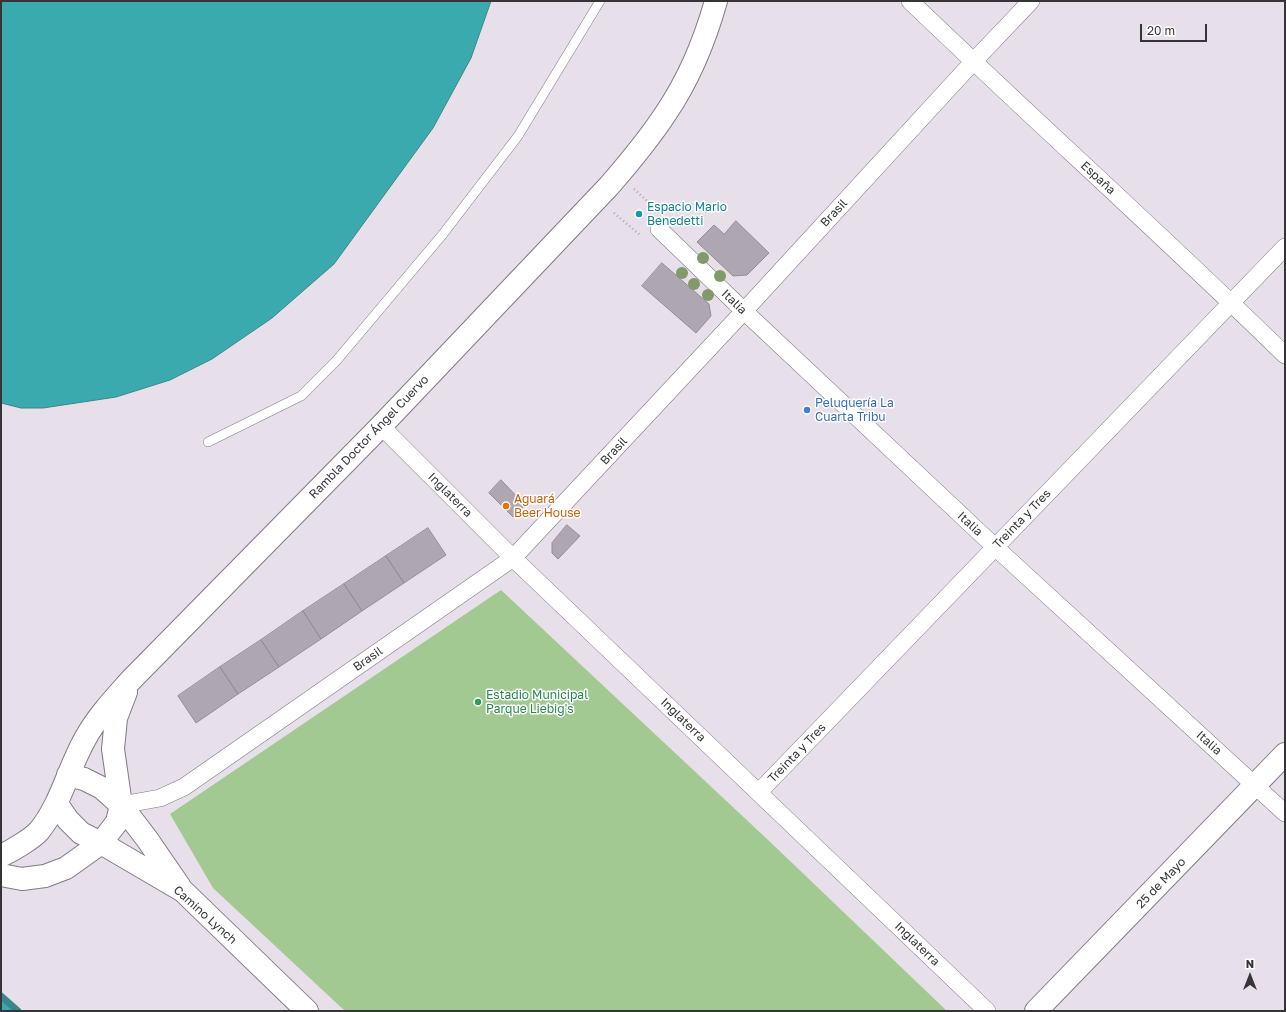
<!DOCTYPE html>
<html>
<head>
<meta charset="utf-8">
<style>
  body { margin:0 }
  #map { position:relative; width:1286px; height:1012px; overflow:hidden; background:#e7dfe9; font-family:"Golos Text",sans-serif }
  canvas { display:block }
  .frame { position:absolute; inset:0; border:2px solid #373438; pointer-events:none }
  .north { position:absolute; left:1230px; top:956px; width:40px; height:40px; -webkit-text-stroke:3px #fff; paint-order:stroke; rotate:0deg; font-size:11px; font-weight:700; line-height:16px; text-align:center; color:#373438 }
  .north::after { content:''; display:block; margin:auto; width:14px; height:18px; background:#373438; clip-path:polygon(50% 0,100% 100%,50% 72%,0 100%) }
  .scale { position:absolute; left:1140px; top:24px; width:67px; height:18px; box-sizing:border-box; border:2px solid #373438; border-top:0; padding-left:5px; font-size:12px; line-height:14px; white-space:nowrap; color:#373438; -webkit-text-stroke:3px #fff; paint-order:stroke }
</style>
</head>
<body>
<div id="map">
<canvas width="1286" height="1012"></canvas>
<div class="frame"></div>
<div class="north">N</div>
<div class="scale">20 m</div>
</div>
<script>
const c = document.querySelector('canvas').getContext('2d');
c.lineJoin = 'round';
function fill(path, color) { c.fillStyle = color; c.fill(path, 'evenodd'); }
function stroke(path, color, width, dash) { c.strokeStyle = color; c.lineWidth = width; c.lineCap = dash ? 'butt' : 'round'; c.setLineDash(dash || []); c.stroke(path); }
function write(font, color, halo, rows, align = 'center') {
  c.font = font + ' "Golos Text",sans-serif'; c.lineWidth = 3; c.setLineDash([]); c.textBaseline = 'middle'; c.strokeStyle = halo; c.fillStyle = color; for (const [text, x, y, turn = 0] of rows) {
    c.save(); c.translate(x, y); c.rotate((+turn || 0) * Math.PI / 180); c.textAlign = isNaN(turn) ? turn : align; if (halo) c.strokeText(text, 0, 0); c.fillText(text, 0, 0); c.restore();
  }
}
const green = new Path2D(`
  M501 590 767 839 947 1011H345L213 888 170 814Z`);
const water = new Path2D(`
  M1 1H491L471 58 433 128 334 264 272 318 212 359 170 380 116 397 43 408H21L1 403Z
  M1 997 18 1011H1Z`);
const stream = new Path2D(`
  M1 996 18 1011`);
const building = new Path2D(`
  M736 221 769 253 747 275 733 276 697 242 714 225 724 234Z
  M662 263 709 304 711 316 696 333 642 286Z
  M501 480 525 505 513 517 489 493Z
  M567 525 580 536 558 559 552 553V543Z
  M428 528 446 555 404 583 386 556Z
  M386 556 404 583 362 611 344 584Z
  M344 584 362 611 321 639 303 611Z
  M303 611 321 639 279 667 261 640Z
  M261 640 279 667 238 694 220 667Z
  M220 667 238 694 196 723 178 696Z`);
const path = new Path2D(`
  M634 189 657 210
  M614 213 640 235`);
const lane = new Path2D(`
  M208 442 301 396 337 360 443 234 518 136 600 1`);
const street = new Path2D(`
  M910 1C1034 120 1162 235 1285 355
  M659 229 744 311 995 547 1285 813
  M381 426 513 558 987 1011
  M759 792 1285 247
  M121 805 160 798 184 787 513 558 744 311 973 62 1031 1`);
const secondary = new Path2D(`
  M68 775 84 779 102 788 121 805 147 839 180 887
  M57 804 68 820 81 833 101 843 183 891 307 1011
  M1 856C11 851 32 839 39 831 61 804 68 769 85 739 97 717 114 699 130 681L381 426 609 186C629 163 649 139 666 113 689 79 705 40 716 1
  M1 875 22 879 45 876 66 868 101 843 117 822 121 805 113 749 116 718 126 692
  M1036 1011 1285 754`);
const trees = [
  [703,258],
  [682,273],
  [720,276],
  [694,284],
  [708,295]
];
const markers = [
  [639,214,4,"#0f9aa8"],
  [807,410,4,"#3f7fe0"],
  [506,506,4,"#e8710a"],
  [478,702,4,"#2e9e5b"]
];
const streetNames = [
  ["España",1098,178,43],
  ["Brasil",834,213,-47],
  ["Italia",734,302,44],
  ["Rambla Doctor Ángel Cuervo",369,437,-46],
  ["Brasil",614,451,-47],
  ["Inglaterra",450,495,45],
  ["Treinta y Tres",1022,519,-46],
  ["Italia",970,524,43],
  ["Brasil",368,659,-35],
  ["Inglaterra",683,720,44],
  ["Italia",1209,743,42],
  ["Treinta y Tres",797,753,-46],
  ["25 de Mayo",1161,883,-46],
  ["Camino Lynch",205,915,42],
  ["Inglaterra",917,944,44]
];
const cultureNames = [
  ["Espacio Mario",647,207],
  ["Benedetti",647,221]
];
const shopNames = [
  ["Peluquería La",815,403],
  ["Cuarta Tribu",815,417]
];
const foodNames = [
  ["Aguará",514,499],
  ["Beer House",514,513]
];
const leisureNames = [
  ["Estadio Municipal",486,695],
  ["Parque Liebig's",486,709]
];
fill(green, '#a2c991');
fill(water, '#3aaaae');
stroke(water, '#39878b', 1);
stroke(stream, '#39878b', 7);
fill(building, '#aea6b0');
stroke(building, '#948d96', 1);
stroke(lane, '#817a83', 10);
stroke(street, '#817a83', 18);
stroke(secondary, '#817a83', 24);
stroke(path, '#ada7af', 2.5, [1, 3]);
stroke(lane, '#fff', 9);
stroke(street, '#fff', 17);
stroke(secondary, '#fff', 22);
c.fillStyle = '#809a6a';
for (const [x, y] of trees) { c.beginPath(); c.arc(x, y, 6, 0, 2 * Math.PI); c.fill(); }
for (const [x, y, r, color] of markers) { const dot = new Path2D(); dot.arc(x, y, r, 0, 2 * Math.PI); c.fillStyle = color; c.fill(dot); stroke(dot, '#fff', 1.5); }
write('12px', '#373438', '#fff', streetNames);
write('12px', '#0d838f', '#fff', cultureNames, 'left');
write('12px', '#366cbe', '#fff', shopNames, 'left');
write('12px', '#c56008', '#fff', foodNames, 'left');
write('12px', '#27864d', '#fff', leisureNames, 'left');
</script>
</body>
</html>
